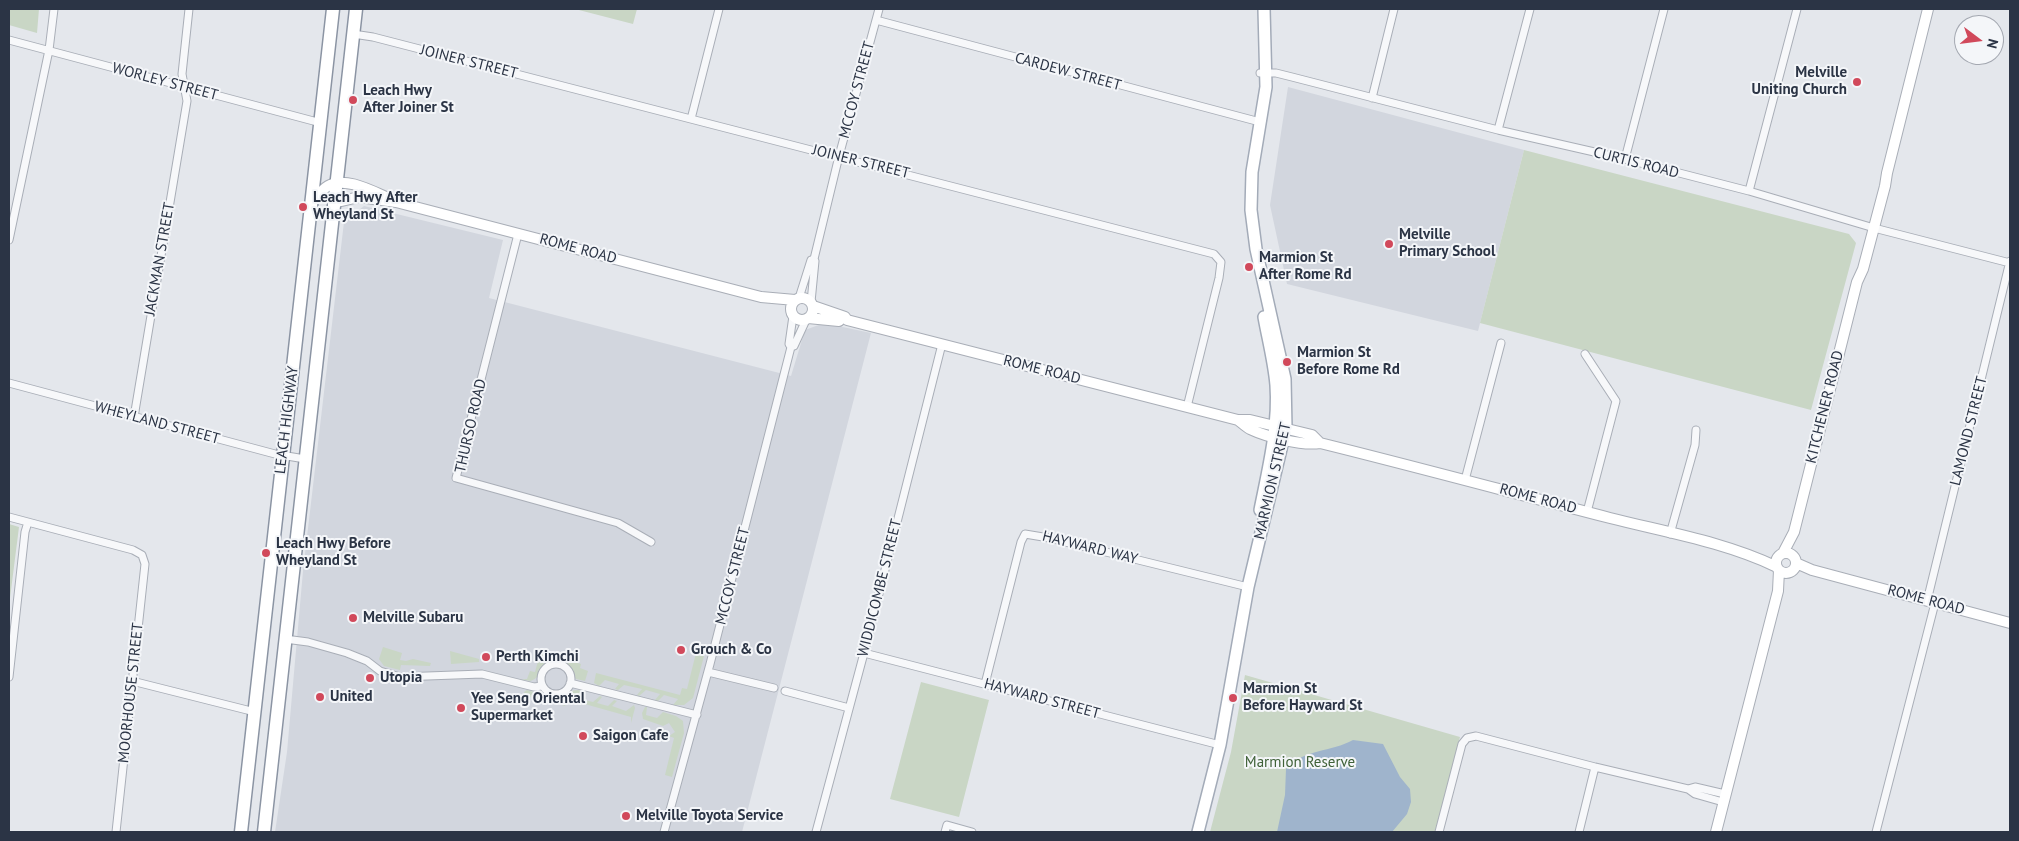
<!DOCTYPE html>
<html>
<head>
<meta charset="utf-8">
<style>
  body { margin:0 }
  #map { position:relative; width:2019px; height:841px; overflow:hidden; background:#e4e7ec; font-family:"PT Sans",sans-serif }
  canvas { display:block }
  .frame { position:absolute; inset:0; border:10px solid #2b3445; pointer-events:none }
  .north { position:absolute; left:1954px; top:15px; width:50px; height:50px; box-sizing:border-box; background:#f4f6f9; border:1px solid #a4a8b1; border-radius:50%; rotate:105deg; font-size:14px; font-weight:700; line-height:20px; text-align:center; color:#2b3445 }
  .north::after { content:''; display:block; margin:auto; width:18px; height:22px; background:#d1495b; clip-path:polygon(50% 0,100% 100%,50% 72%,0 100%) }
</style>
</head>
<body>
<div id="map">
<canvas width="2019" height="841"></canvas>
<div class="frame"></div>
<div class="north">N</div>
</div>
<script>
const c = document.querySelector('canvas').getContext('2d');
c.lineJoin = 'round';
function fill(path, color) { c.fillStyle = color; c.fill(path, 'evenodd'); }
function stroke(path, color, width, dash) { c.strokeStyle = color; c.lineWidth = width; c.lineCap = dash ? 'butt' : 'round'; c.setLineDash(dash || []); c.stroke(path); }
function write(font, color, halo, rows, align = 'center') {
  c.font = font + ' "PT Sans",sans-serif'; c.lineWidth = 4; c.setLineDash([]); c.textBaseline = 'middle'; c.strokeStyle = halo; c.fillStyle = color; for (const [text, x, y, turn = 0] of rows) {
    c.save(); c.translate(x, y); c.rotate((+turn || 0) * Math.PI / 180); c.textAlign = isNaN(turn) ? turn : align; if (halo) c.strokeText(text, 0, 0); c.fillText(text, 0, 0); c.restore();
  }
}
const built = new Path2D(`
  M1288 87 1524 150 1478 331 1287 284 1270 205Z
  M364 206 503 240 489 298 791 376 805 330 824 323 871 333 742 832H275L287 752 303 571 344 222Z`);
const green = new Path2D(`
  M9 9H39L37 33 9 25Z
  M575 9H637L633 24Z
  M1524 150 1849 234 1856 243 1811 410 1480 323Z
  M9 524 19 527 9 606Z
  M383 647 402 653 400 660 406 661 413 659 431 663 430 666 401 665 400 670 384 666 379 659Z
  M541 650 547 652C545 662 541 679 530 681L521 679H527L530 671 535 672 538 661 533 659 534 652 539 654Z
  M450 651 479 659V662L451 664Z
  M694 651 703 653 704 656 693 698 684 705H673L678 699 664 695 658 701 655 700 660 694 646 690 639 696 637 695 642 689 624 685 618 690 615 689 619 684 605 680 599 686 594 683 596 673 680 695 682 688 687 689 696 653Z
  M556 654 575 659 574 662 581 664 580 668 588 671 585 681 576 679 568 667 558 661Z
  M1245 675 1460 737 1435 832H1210L1231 752Z
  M921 682 989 700 959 817 890 799Z
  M527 690 545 695 546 701 526 696 524 692Z
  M578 690 584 692 579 697 580 699 593 702 600 696 602 697 597 703 608 706 614 700 617 701 612 706 626 711 634 705 635 708 631 723V717L574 701 567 700 565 706 555 703C559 695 570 690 578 690Z
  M645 707H647L646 715 657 718 663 712 676 716 683 721 684 733 672 777 665 775 674 738 669 736 675 732 669 723 663 726 643 719 642 713Z`);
const water = new Path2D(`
  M1353 740 1383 744 1400 777 1410 789 1411 802 1407 814 1392 832H1277L1285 795 1286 769C1303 749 1332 752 1353 740Z`);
const street = new Path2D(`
  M876 20 1260 122
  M353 34 373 37 1214 254 1221 262 1219 278 1187 407
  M9 40 321 123
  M1260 73H1276L1292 77 1498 130 1625 159 1749 191 1874 228 2010 263
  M1372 98 1394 9
  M691 119 719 9
  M1498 130 1530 9
  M1625 159 1664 9
  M1749 191 1797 9
  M518 234 456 478 618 523 651 542
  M9 240 49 50 54 9
  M799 298 811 260
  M811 302 815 261 814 259 839 156 879 9
  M791 347 789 344 793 316
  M1585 354 1616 401 1587 512
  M9 383 275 454 305 459
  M134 417 187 101 182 74 189 9
  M1465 480 1501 343
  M9 517 133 550 142 555 145 564 116 832
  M1670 534 1695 445 1696 430
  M1927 601 2010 261
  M285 639 308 642 347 653 367 661 380 671 400 677 482 674 534 687 542 686
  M864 653 1220 745
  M541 679a15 15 0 1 1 30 0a15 15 0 1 1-30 0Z
  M708 672 774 688
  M9 677 25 532 28 522
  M132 681 255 712
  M570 683 697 715
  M985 684 1021 542 1025 534 1049 538 1248 587
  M785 691 849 708
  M1688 789 1695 787 1725 794
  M664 832 710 664 791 347 794 346 806 320
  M816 832 864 653 942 344
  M945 832 947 825 972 832
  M1439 832 1462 744 1467 738 1476 736 1595 767 1688 789 1695 794 1723 802
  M1579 832 1595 767
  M1876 832 1935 603`);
const secondary = new Path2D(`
  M311 203C316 198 321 190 328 186 345 176 372 191 388 198
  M333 203 359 197 396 202 761 297 795 300
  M791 309a11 11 0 1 1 22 0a11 11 0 1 1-22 0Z
  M813 306 845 317 847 320 1238 420H1250L1312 435 1320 443
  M808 318 839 321
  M1238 420C1242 423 1246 427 1250 429 1267 437 1302 446 1320 443 1417 467 1513 493 1610 518 1665 532 1725 542 1777 567
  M1783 553 1794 532 1857 282 1863 269 1885 186 1887 173 1928 9
  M1776 563a10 10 0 1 1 20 0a10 10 0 1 1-20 0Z
  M1796 563 1812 570 2010 623
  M1716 832 1778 591 1779 570`);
const primary = new Path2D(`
  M1260 510C1268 470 1279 426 1276 385 1274 362 1268 339 1264 317
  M1198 832 1220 745 1248 587 1286 428 1285 379 1256 249 1251 210 1252 172 1266 87 1264 9`);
const highway = new Path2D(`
  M241 832 333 9
  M264 832 356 9`);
const markers = [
  [1857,82,5,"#d1495b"],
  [353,100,5,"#d1495b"],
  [303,207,5,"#d1495b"],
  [1389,244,5,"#d1495b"],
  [1249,267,5,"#d1495b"],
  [1287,362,5,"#d1495b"],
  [266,553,5,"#d1495b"],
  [353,618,5,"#d1495b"],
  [681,650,5,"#d1495b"],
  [486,657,5,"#d1495b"],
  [370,678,5,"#d1495b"],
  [320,697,5,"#d1495b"],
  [1233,698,5,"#d1495b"],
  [461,708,5,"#d1495b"],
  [583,736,5,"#d1495b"],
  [626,816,5,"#d1495b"]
];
const streetNames = [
  ["JOINER STREET",469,62,14],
  ["CARDEW STREET",1068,72,15],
  ["WORLEY STREET",165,82,15],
  ["MCCOY STREET",857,90,-75],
  ["JOINER STREET",861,162,14],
  ["CURTIS ROAD",1636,163,14],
  ["ROME ROAD",578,249,15],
  ["JACKMAN STREET",160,259,-80],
  ["ROME ROAD",1042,370,14],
  ["KITCHENER ROAD",1825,407,-76],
  ["LEACH HIGHWAY",287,420,-83],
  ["WHEYLAND STREET",157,423,15],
  ["THURSO ROAD",471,426,-77],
  ["LAMOND STREET",1969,431,-76],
  ["MARMION STREET",1273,481,-77],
  ["ROME ROAD",1538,499,15],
  ["HAYWARD WAY",1090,548,14],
  ["MCCOY STREET",733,576,-76],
  ["WIDDICOMBE STREET",880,588,-76],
  ["ROME ROAD",1926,600,15],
  ["MOORHOUSE STREET",131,693,-84],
  ["HAYWARD STREET",1042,699,15]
];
const poiNames = [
  ["Melville",1847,73,"right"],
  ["Uniting Church",1847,90,"right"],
  ["Leach Hwy",363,91],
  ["After Joiner St",363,108],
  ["Leach Hwy After",313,198],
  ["Wheyland St",313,215],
  ["Melville",1399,235],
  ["Primary School",1399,252],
  ["Marmion St",1259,258],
  ["After Rome Rd",1259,275],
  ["Marmion St",1297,353],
  ["Before Rome Rd",1297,370],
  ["Leach Hwy Before",276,544],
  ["Wheyland St",276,561],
  ["Melville Subaru",363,618],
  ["Grouch & Co",691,650],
  ["Perth Kimchi",496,657],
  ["Utopia",380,678],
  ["Marmion St",1243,689],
  ["Before Hayward St",1243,706],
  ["United",330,697],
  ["Yee Seng Oriental",471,699],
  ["Supermarket",471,716],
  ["Saigon Cafe",593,736],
  ["Melville Toyota Service",636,816]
];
const parkNames = [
  ["Marmion Reserve",1300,763]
];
fill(built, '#d2d6de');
fill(green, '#c9d6c5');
fill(water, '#9fb4cc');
stroke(street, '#a9aeb7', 9);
stroke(secondary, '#a9aeb7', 12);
stroke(primary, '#a3abb8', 14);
stroke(highway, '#8b94a3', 15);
stroke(street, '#f7f8fa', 7);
stroke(secondary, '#fff', 10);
stroke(primary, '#fff', 11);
stroke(highway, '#fff', 12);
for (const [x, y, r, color] of markers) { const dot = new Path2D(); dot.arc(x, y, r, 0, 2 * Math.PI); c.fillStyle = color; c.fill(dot); stroke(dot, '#f4f6f9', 2); }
write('15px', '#2b3445', '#f4f6f9', streetNames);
write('bold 15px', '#2b3445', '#f4f6f9', poiNames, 'left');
write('15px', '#3f6138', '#f4f6f9', parkNames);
</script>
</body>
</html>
